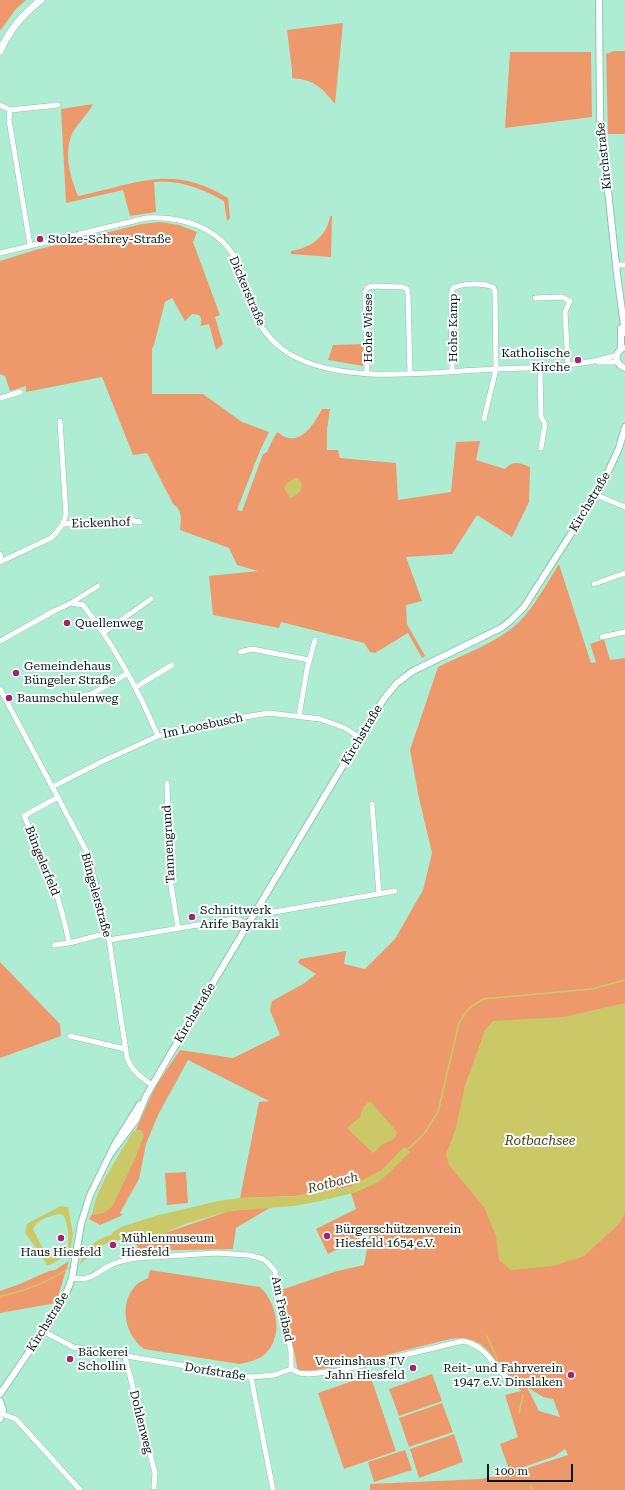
<!DOCTYPE html>
<html>
<head>
<meta charset="utf-8">
<style>
  body { margin:0 }
  #map { position:relative; width:625px; height:1490px; overflow:hidden; background:#aeedd4; font-family:"Roboto Serif",serif }
  canvas { display:block }
  .scale { position:absolute; left:487px; top:1464px; width:86px; height:18px; box-sizing:border-box; border:2px solid #021a12; border-top:0; padding-left:5px; font-size:12px; line-height:14px; white-space:nowrap; color:#021a12; -webkit-text-stroke:3px #fefefe; paint-order:stroke }
</style>
</head>
<body>
<div id="map">
<canvas width="625" height="1490"></canvas>
<div class="scale">100 m</div>
</div>
<script>
const c = document.querySelector('canvas').getContext('2d');
c.lineJoin = 'round';
function fill(path, color) { c.fillStyle = color; c.fill(path, 'evenodd'); }
function stroke(path, color, width, dash) { c.strokeStyle = color; c.lineWidth = width; c.lineCap = dash ? 'butt' : 'round'; c.setLineDash(dash || []); c.stroke(path); }
function write(font, color, halo, rows, align = 'center') {
  c.font = font + ' "Roboto Serif",serif'; c.lineWidth = 4; c.setLineDash([]); c.textBaseline = 'middle'; c.strokeStyle = halo; c.fillStyle = color; for (const [text, x, y, turn = 0] of rows) {
    c.save(); c.translate(x, y); c.rotate((+turn || 0) * Math.PI / 180); c.textAlign = isNaN(turn) ? turn : align; if (halo) c.strokeText(text, 0, 0); c.fillText(text, 0, 0); c.restore();
  }
}
const green = new Path2D(`
  M0 0H26L16 9 0 31Z
  M343 23 335 104C321 87 315 80 292 78V70L287 30Z
  M614 51H625V134H608L606 54Z
  M510 52H591L592 117 505 128Z
  M93 104C88 114 79 122 73 132 63 151 70 177 78 196 137 184 171 163 228 198L230 218 227 221 224 201C203 189 178 179 154 182L156 212 130 216 123 190 66 203 61 109Z
  M330 216H332L331 257 291 254V251C310 248 327 237 330 216Z
  M160 222 179 225 197 232 193 242 220 315 215 317 223 344 216 350 209 324 201 326V318L199 315 192 314 185 321 172 298 165 302 154 345 152 349V394H203L242 422 269 432 259 453 237 510 242 511 263 454 267 452 271 443 277 432C279 433 283 436 285 437 303 444 315 422 322 409H330L327 429V450H338L340 458 396 463 398 500 451 492 456 442 480 441 476 460 505 469C513 460 520 463 530 467L529 502 512 537 477 515 452 554 406 557 422 601 406 605 407 624 425 656 422 658 408 633 375 653 370 652 364 643 281 622 279 628 213 615 209 576 258 571 237 565 229 548 180 530C181 520 183 510 173 504L147 453 133 455 102 377 26 392V386L10 391 5 376 0 374V261L35 250 142 224Z
  M363 344V366L328 360 333 345Z
  M559 564 591 663 596 662 590 644 604 639 610 660 625 658V1490H370V1484L481 1479 512 1473 568 1455 565 1449 555 1456 510 1472 500 1444 518 1437 505 1395 521 1391C517 1386 512 1382 508 1377 490 1355 484 1334 450 1339L355 1363 316 1370 298 1371 281 1290 337 1271 364 1265 370 1233 328 1254 316 1229 356 1209 349 1187 296 1196 240 1198 259 1102 269 1101 188 1060 158 1115 146 1144 139 1179 120 1213 123 1215 100 1225 89 1219 92 1214 93 1215 142 1131 136 1130 155 1087 180 1050 233 1058 280 1035 270 1010 272 1001 303 984 316 974 298 963 300 959 346 951 344 964 365 969 395 939 423 890 432 853 419 798 410 750 438 667C468 652 506 640 527 613 539 598 549 580 559 564ZM527 1387 543 1397 553 1399 560 1417 539 1411Z
  M0 962 60 1024 61 1036 0 1058Z
  M186 1172 188 1203 167 1205 165 1173Z
  M271 1207 236 1228 233 1249 139 1251 136 1243 229 1211Z
  M69 1261 56 1303 0 1313V1291L20 1284 49 1271 55 1270Z
  M150 1270 260 1287C276 1302 284 1334 267 1352 260 1360 249 1362 239 1364L144 1349C124 1334 118 1303 137 1284 140 1282 144 1280 148 1278Z
  M432 1374 442 1401 399 1416 389 1389Z
  M370 1375 396 1451 344 1469 318 1393Z
  M442 1403 453 1432 409 1447 399 1418Z
  M454 1434 463 1462 419 1478 410 1449Z
  M405 1450 412 1470 374 1482 368 1462Z`);
const water = new Path2D(`
  M295 478H297C307 485 300 495 290 498L284 488 286 484Z
  M625 1003V1213L620 1223 584 1256 553 1266 511 1270 499 1260 496 1236 484 1207 449 1165 446 1154 455 1131 465 1086 485 1030 493 1021 563 1017Z
  M370 1101 397 1132C396 1141 390 1140 383 1144 380 1146 377 1150 373 1153L347 1128 360 1117 363 1107Z
  M136 1130 142 1131 144 1135 136 1157 112 1207 104 1213 93 1215 92 1214C98 1184 117 1159 132 1133Z
  M404 1147 410 1152 388 1174 378 1182 357 1192 316 1202 294 1206 229 1211 185 1224 161 1235 131 1243C125 1244 121 1240 116 1240 108 1239 87 1258 80 1264 84 1248 96 1239 111 1235L113 1232 121 1227 155 1216 218 1201 240 1198 296 1196 349 1187 382 1170Z
  M61 1206 68 1207 73 1234 70 1251 65 1256 50 1265H47L39 1252 25 1233 27 1224 30 1222ZM60 1214 64 1216C68 1227 69 1236 68 1247L51 1254 42 1247 33 1229C38 1219 49 1216 60 1214Z`);
const stream = new Path2D(`
  M406 1151 424 1134 438 1112 459 1023 469 1008 483 999 592 989 625 980
  M0 1296C26 1291 51 1281 73 1265
  M487 1336 497 1359
  M502 1367 515 1381
  M519 1413 523 1395
  M531 1485 532 1490`);
const minor = new Path2D(`
  M0 105 10 110 58 105
  M10 110 9 120 30 245
  M0 253 146 218C180 216 217 226 235 258 238 265 240 273 242 281 252 311 260 335 288 353 338 384 422 373 479 370 517 368 556 368 594 361 601 360 609 357 617 355
  M616 265H625
  M535 298 562 297 570 301 565 312 568 365
  M598 362H618
  M540 367 541 417 545 424 541 448
  M452 371 451 294 453 288C463 283 483 283 493 287L495 291 496 369 484 419
  M367 373 365 292 367 288 372 286 403 287 407 289 408 294 410 373
  M0 398 20 392
  M596 495 625 507
  M63 524 129 520 140 522
  M0 554 1 561
  M0 562 51 538C59 531 63 525 66 515L60 421
  M594 584 625 573
  M71 603 98 586
  M103 633 151 599
  M602 637 625 632
  M0 641 54 611 71 603 83 605C114 645 138 689 158 736
  M240 652 252 649 309 660
  M136 687 172 665
  M0 689 88 854 108 933 127 1058C132 1071 141 1077 152 1085
  M76 697 92 694 128 673
  M299 716 307 669 315 640
  M167 783 169 873 178 928
  M52 787 103 761 158 736 232 719 269 713 320 719 345 728 360 738
  M58 797 24 816C43 857 61 898 69 943
  M372 804 379 894
  M259 906 274 912 395 891
  M109 940 233 919 239 920 248 924
  M54 945 69 943 108 933
  M70 1036 125 1049
  M72 1278C89 1281 93 1275 107 1267 116 1262 127 1259 137 1258L216 1253 249 1255 263 1259 267 1262 275 1271 291 1352V1369
  M43 1331 73 1347 251 1377 274 1375 291 1369 299 1373 309 1374 337 1371 463 1341C489 1346 495 1371 514 1384
  M125 1357 155 1473 154 1487
  M251 1377 273 1490
  M2 1414 16 1419 80 1490`);
const tertiary = new Path2D(`
  M599 0 600 117 617 274 625 333
  M621 328V349
  M623 348C614 353 615 364 625 368
  M111 1153 136 1120 146 1096 171 1053 375 712 386 696 397 683 413 671 501 628 510 621 524 607 601 487 619 448 625 427
  M0 1394 55 1314 66 1294 72 1278 81 1224 90 1195 116 1142 140 1104
  M0 1401 3 1410 0 1419`);
const secondary = new Path2D(`
  M0 51C9 30 23 14 41 0`);
const markers = [
  [40,239,4,"#a42373"],
  [578,360,4,"#a42373"],
  [67,623,4,"#a42373"],
  [16,673,4,"#a42373"],
  [9,698,4,"#a42373"],
  [192,917,4,"#a42373"],
  [327,1236,4,"#a42373"],
  [61,1238,4,"#a42373"],
  [113,1245,4,"#a42373"],
  [70,1359,4,"#a42373"],
  [413,1368,4,"#a42373"],
  [571,1375,4,"#a42373"]
];
const streetNames = [
  ["Kirchstraße",604,156,-96],
  ["Dickerstraße",247,291,67],
  ["Hohe Wiese",368,328,-90],
  ["Hohe Kamp",453,328,-90],
  ["Kirchstraße",590,502,-59],
  ["Eickenhof",101,523,-2],
  ["Im Loosbusch",203,726,-12],
  ["Kirchstraße",362,735,-59],
  ["Tannengrund",169,844,-93],
  ["Büngelerfeld",42,861,68],
  ["Büngelerstraße",96,895,75],
  ["Kirchstraße",195,1013,-59],
  ["Am Freibad",282,1309,78],
  ["Kirchstraße",48,1322,-58],
  ["Dorfstraße",215,1372,9],
  ["Dohlenweg",141,1422,76]
];
const poiNames = [
  ["Stolze-Schrey-Straße",48,239],
  ["Katholische",570,353,"right"],
  ["Kirche",570,367,"right"],
  ["Quellenweg",75,623],
  ["Gemeindehaus",24,666],
  ["Büngeler Straße",24,680],
  ["Baumschulenweg",17,698],
  ["Schnittwerk",200,910],
  ["Arife Bayrakli",200,924],
  ["Bürgerschützenverein",335,1229],
  ["Hiesfeld 1654 e.V.",335,1243],
  ["Mühlenmuseum",121,1238],
  ["Hiesfeld",121,1252],
  ["Haus Hiesfeld",61,1252,"center"],
  ["Bäckerei",78,1352],
  ["Schollin",78,1366],
  ["Vereinshaus TV",405,1361,"right"],
  ["Jahn Hiesfeld",405,1375,"right"],
  ["Reit- und Fahrverein",563,1368,"right"],
  ["1947 e.V. Dinslaken",563,1382,"right"]
];
const waterNames = [
  ["Rotbachsee",540,1141],
  ["Rotbach",333,1183,-14]
];
fill(green, '#ee996c');
fill(water, '#cbc967');
stroke(stream, '#cbc967', 1.5);
stroke(minor, '#88c6ad', 6);
stroke(tertiary, '#88c6ad', 8);
stroke(secondary, '#88c6ad', 8);
stroke(minor, '#fff', 5);
stroke(tertiary, '#fff', 6);
stroke(secondary, '#fff', 7);
for (const [x, y, r, color] of markers) { const dot = new Path2D(); dot.arc(x, y, r, 0, 2 * Math.PI); c.fillStyle = color; c.fill(dot); stroke(dot, '#fefefe', 1.5); }
write('12px', '#021a12', '#fefefe', streetNames);
write('12px', '#021a12', '#fefefe', poiNames, 'left');
write('italic 13px', '#434219', '#fefefe', waterNames);
</script>
</body>
</html>
